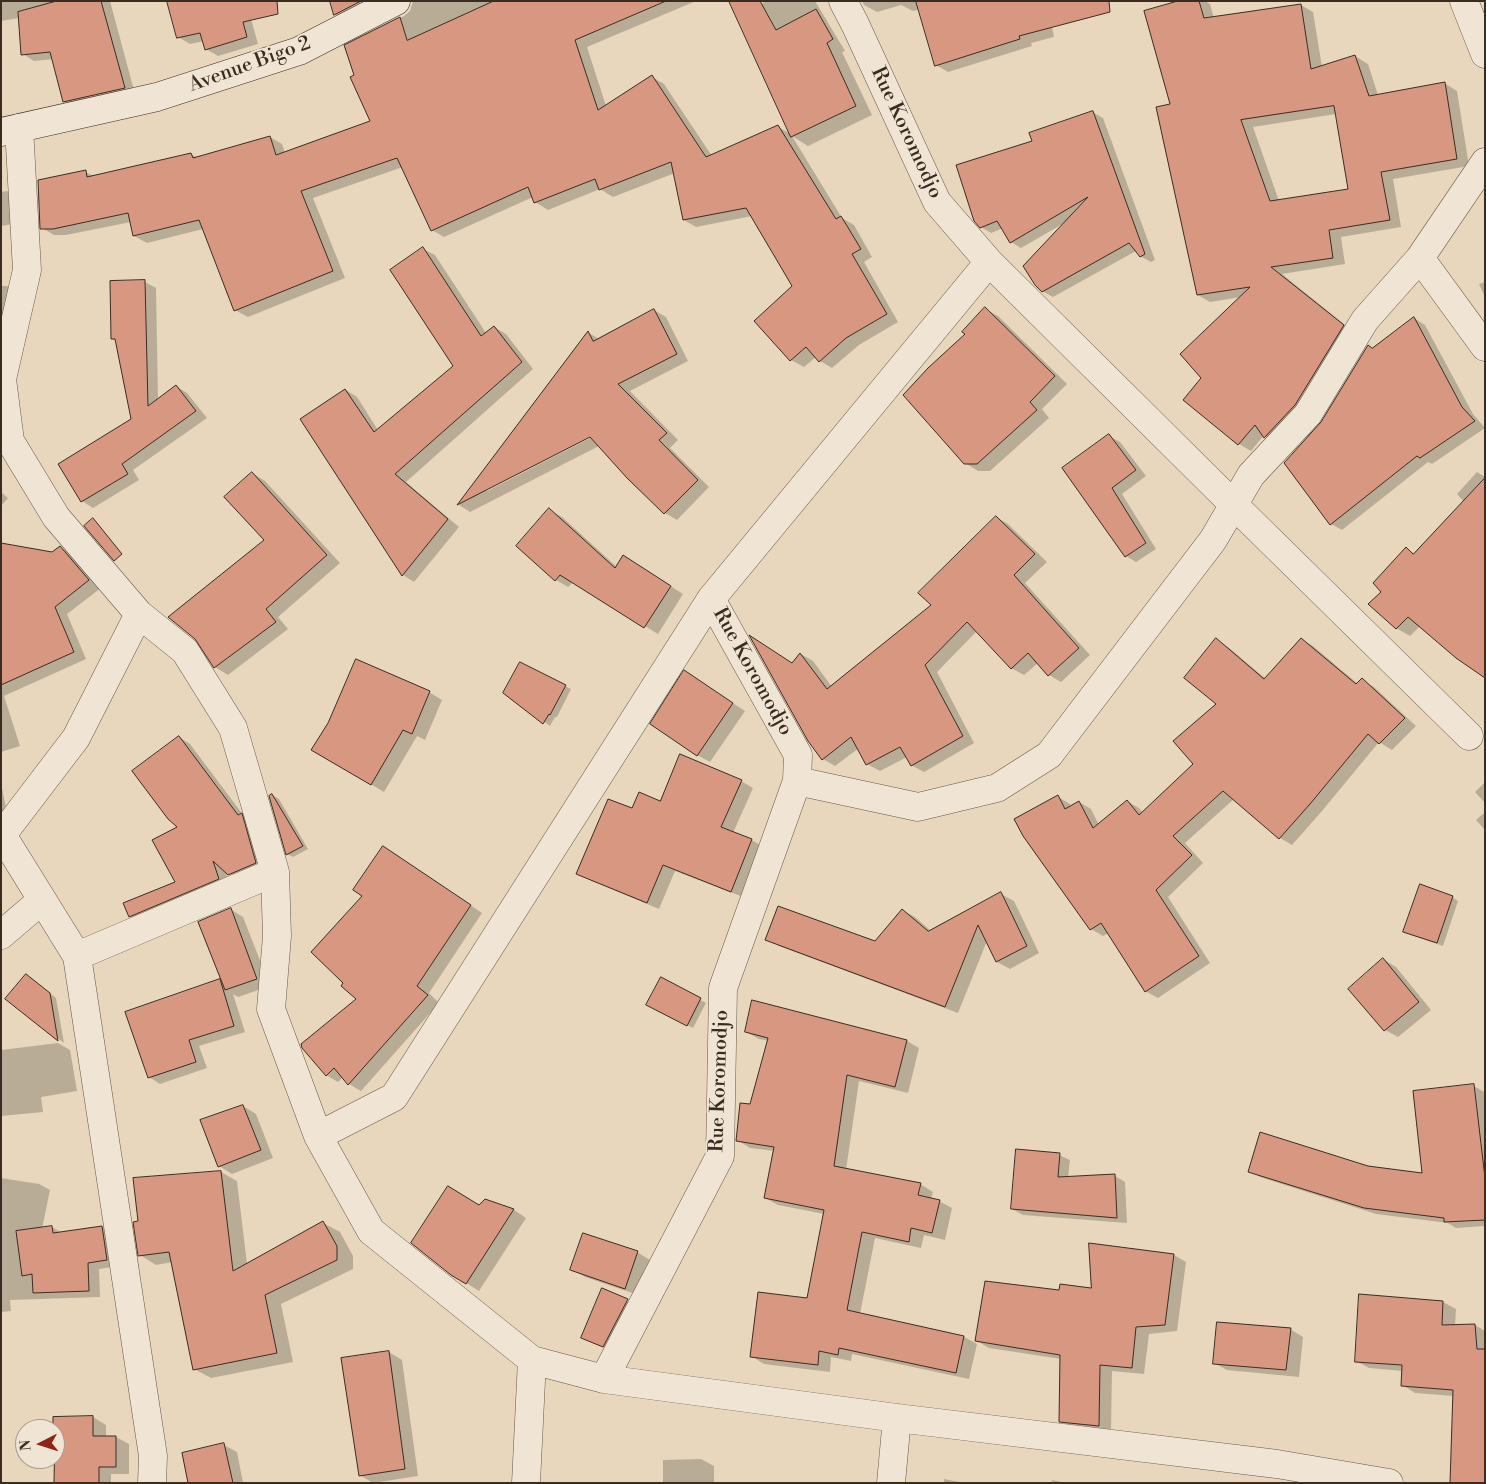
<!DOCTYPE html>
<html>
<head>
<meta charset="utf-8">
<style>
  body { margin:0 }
  #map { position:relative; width:1486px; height:1484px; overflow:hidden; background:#e8d7bd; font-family:"Libre Bodoni",serif }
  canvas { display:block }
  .frame { position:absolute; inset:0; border:2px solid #3b2c22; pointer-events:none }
  .north { position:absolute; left:15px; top:1419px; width:50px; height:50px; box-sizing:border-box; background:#f0e5d4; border:1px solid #a89b8d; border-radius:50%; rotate:265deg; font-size:14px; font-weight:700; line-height:20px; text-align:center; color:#3b2c22 }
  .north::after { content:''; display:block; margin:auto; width:18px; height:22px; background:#8f2418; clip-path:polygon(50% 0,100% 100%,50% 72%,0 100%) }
</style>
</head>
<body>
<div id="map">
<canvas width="1486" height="1484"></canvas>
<div class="frame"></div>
<div class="north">N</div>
</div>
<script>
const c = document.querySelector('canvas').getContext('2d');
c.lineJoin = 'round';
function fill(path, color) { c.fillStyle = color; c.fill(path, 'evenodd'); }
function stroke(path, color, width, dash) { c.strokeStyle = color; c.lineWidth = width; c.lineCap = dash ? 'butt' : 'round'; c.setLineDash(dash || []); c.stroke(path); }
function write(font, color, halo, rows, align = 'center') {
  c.font = font + ' "Libre Bodoni",serif'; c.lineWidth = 4; c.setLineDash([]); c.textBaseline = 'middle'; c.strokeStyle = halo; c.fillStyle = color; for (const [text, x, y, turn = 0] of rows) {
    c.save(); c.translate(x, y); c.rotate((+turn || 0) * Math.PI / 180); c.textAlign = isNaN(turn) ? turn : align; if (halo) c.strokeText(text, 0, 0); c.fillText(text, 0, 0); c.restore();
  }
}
const shadow = new Path2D(`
  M1 1H110L135 94 76 108 64 101 54 59 34 61 23 54 19 18 1 21Z
  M246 1 258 44 218 56 206 49 204 41 190 44 178 37Z
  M331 1H387L348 22 335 14Z
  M413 1H491L492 4 499 1H696L587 47 606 106 652 77 664 84 712 156 778 127 791 134 739 19 766 1H815L845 51 842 52 872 115 808 146 792 136 842 218 854 225 872 257 864 262 898 322 859 345 832 368 820 361 816 357 804 367 791 360 756 321 794 286 752 216 696 227 684 220 675 173 613 197 600 189 548 210 535 202 533 197 444 237 432 230 403 167 313 198 345 278 248 317 235 310 203 229 147 243 134 236 131 222 66 235H54L42 228 85 172 94 176 191 154 198 158 270 137 282 144 285 153 372 122 345 46 404 16 410 11Z
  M862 1H1047L1054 37 1031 43 1032 46 948 72 936 65 920 9 913 11 901 5 877 12 864 5Z
  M1183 1H1205L1210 4 1214 18 1301 5 1313 12 1322 67 1355 56 1368 64 1378 95 1444 83 1457 91 1469 166 1393 179 1401 227 1341 237 1345 264 1282 274 1355 333 1277 444 1264 435 1251 451 1239 444 1185 400 1203 378 1241 297 1210 302 1198 295 1171 105ZM1336 114 1349 190 1279 201 1253 127Z
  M1092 112 1103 118 1155 260 1151 262 1140 256 1136 251 1053 297 1042 291 1066 222 1021 248 1011 242 1003 228 991 233 981 227 1033 142Z
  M7 191 13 195 14 224 1 226V192Z
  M423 249 435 255 486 333 494 327 506 334 533 369 406 482 459 527 414 582 403 575 302 419 346 390 357 397 378 430 454 366Z
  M145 282 156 288 158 400 176 386 187 393 207 418 133 470 139 480 93 508 82 501 133 419 117 341 112 339 111 283Z
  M1485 282V297L1479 284Z
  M1 286H7L20 293 14 320 1 321Z
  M985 309 998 316 1067 384 1042 409 1049 418 990 471H978L965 463 967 334Z
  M654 310 666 317 688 361 630 391 678 440 670 448 709 487 677 520 665 513 599 446 470 512 459 505 589 333 599 339ZM595 433 596 435 487 491V489Z
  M1414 318 1425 325 1473 414 1485 428 1432 464 1428 462 1342 530 1331 524 1372 349Z
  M1109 436 1120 442 1146 476 1122 494 1156 549 1136 562 1126 556 1064 469Z
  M1477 472 1485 477V677L1420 626 1410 636 1396 628 1383 592 1406 549 1415 554 1464 502 1457 494Z
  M252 473 265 481 340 563 278 617 288 629 228 675 215 667 266 541Z
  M1 492 8 498 1 506Z
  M549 510 562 517 617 567 636 564 683 594 658 634 573 582 568 587 556 580Z
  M996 517 1008 524 1047 562 1025 583 1090 655 1061 682 1049 675 1038 663 1024 675 1011 668 977 631 937 672 974 743 924 772 911 765 907 757 880 771 867 764 859 748 835 766 823 759 793 664 801 654 813 661 832 687 933 605Z
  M1 544 52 553 60 547 72 554 101 588 67 614 86 659 4 696 20 746 1 752Z
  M1301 639 1313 646 1358 684 1362 680 1374 687 1416 726 1392 750 1379 742 1322 811 1292 845 1280 838 1234 799 1185 843 1203 863 1168 897 1210 963 1158 998 1145 991 1109 933 1103 936 1091 929 1025 835 1058 797 1070 804 1071 807 1079 802 1091 809 1099 825 1127 801 1139 808 1143 813 1195 764 1218 704 1216 640 1228 647 1266 679Z
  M685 672 745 711 710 762 697 755Z
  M565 686 571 689 557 717H555L550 726 505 693Z
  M429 692 442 700 425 740 417 736 384 792 313 750Z
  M179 737 190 744 244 816 253 821 267 869 240 881 225 870 230 885 141 923 130 916 176 882 179 828Z
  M741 781 753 788 733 833 752 840 763 847 743 897 675 871 659 909 590 880 578 873 633 810Z
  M1485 782V803L1475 792Z
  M1 783 7 813 1 814Z
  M272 795 279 799 308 849 293 857 287 854Z
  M1485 812V830L1476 820Z
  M395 854 482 913 429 993 439 1003 361 1091 349 1084 343 1077 338 1082 326 1075 358 999 364 896Z
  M1001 894 1014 901 1039 953 1010 969 997 962 987 941 958 1013 779 946 767 939 876 942 902 910 915 917 931 931Z
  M1452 897 1458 901 1443 946 1411 935 1405 931Z
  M230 909 243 917 270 986 238 997 233 994 245 1032 199 1046 207 1068 160 1084 149 1077 220 980 223 982Z
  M1383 959 1396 967 1431 1010 1398 1037 1385 1030Z
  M32 979 56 998 64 1043 7 999Z
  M661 979 706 1003 693 1028 654 1008Z
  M746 1032 907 1041 919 1048 908 1093 859 1081 846 1170 920 1184 933 1192 931 1199 939 1201 952 1208 945 1240 924 1235 921 1248 875 1238 860 1314 964 1337 977 1344 969 1379 852 1354 851 1361 831 1357 830 1372 764 1364 751 1356 808 1299 824 1214 778 1205 765 1198 775 1151 750 1148 737 1140 751 1105 769 1041 759 1039Z
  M58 1043 70 1050 77 1091 41 1097 43 1112 1 1116V1050Z
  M1474 1086 1484 1092 1485 1094V1226L1456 1228 1448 1223 1376 1214 1260 1177 1249 1171 1367 1167 1424 1174Z
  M243 1106 256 1114 273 1158 232 1174 219 1166Z
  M1059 1155 1070 1160 1068 1178 1115 1176 1125 1182 1127 1223 1023 1215 1012 1209Z
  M221 1172 237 1181 247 1264 323 1223 340 1232 353 1256V1269L281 1304 293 1362 211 1378 194 1369 173 1262 156 1265 140 1255Z
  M1 1178 39 1184 50 1190 42 1229 52 1227 62 1233 102 1227 113 1234 118 1266 99 1269 100 1297 10 1300 11 1311 1 1312Z
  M486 1201 514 1210 526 1218 479 1291 452 1274 480 1207Z
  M637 1252 650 1260 638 1295 585 1277 572 1269Z
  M1174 1255 1186 1262 1177 1331 1149 1334 1144 1374 1112 1371 1111 1432 1073 1428 1060 1421 1061 1359 989 1348 977 1341 1060 1292 1092 1289Z
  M603 1290 633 1304 609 1350 589 1341Z
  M1361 1295 1443 1302 1456 1309 1455 1326 1475 1325 1485 1331V1483L1454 1396 1415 1393 1402 1385 1403 1371 1369 1368 1356 1361Z
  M1290 1329 1303 1337 1299 1377 1227 1370 1214 1363Z
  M389 1352 402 1360 418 1476 373 1483 360 1475Z
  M93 1417 106 1425V1437H116L129 1444V1474H111V1483H55L54 1429Z
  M224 1445 237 1452 243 1483H190Z
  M701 1459 714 1466V1483H663V1460Z
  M944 1479 965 1483H944Z
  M1052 1480 1066 1483H1052Z`);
const building = new Path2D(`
  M57 1H101L125 88 63 102 50 52 21 55 18 12Z
  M167 1H277L278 14 243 22 247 37 205 50 200 33 177 38Z
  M330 1H361L334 15Z
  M494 1H666L575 40 598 110 652 75 706 157 778 125 836 219 841 216 861 249 852 254 887 314 846 338 819 362 806 347 790 361 754 321 792 286 746 208 683 220 671 162 599 190 595 179 534 203 528 187 431 231 397 158 301 191 333 271 234 311 199 220 133 236 128 213 53 229H40L38 180 86 170 87 177 191 153 193 158 270 136 276 155 370 121 350 77 354 75 344 45 400 17 407 40Z
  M729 1H760L776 30 816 9 833 39 827 43 856 106 791 137Z
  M916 1H1109L1110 12 1019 36 1020 39 935 66Z
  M1178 1H1199L1204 18 1301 4 1311 69 1355 55 1369 96 1445 82 1457 159 1381 172 1390 220 1329 230 1333 258 1271 267 1344 325 1295 405 1264 438 1255 425 1238 445 1183 400 1201 378 1180 354 1250 287 1197 295 1156 107 1170 104 1144 11ZM1334 106 1348 189 1270 201 1241 120Z
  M1093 111 1145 254 1140 257 1129 243 1042 292 1035 285 1023 266 1088 197 1010 243 997 221 980 228 974 221 956 165 1032 141 1029 133Z
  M423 247 481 336 494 326 522 362 395 474 448 519 402 576 300 419 345 389 374 432 453 366 390 270Z
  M145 280 148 406 176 385 196 411 122 464 128 474 81 502 58 464 131 419 115 339H111L110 281Z
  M985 307 1055 376 1030 402 1037 410 977 464H964L903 395 928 368 965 334 962 332Z
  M654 309 677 354 618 384 667 433 659 440 698 480 664 514 627 478 590 437 457 505 588 331 593 341Z
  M1414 317 1462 407 1475 421 1420 458 1417 456 1330 525 1284 463 1321 422 1368 345 1372 348Z
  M1109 434 1136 470 1112 488 1146 543 1125 557 1062 468Z
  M252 472 327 555 266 609 276 622 214 668 195 639 168 617 264 540 224 497Z
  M1485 478V678L1456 658 1408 617 1396 629 1368 604 1381 592 1373 583 1406 547 1413 554Z
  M549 508 615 568 623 555 671 586 644 628 560 575 555 581 516 546Z
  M996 516 1035 554 1014 575 1079 648 1048 676 1028 653 1011 669 967 622 925 665 963 736 911 766 900 747 866 765 851 737 822 760 808 741 749 635 792 663 800 653 827 689 931 605 918 593Z
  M93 518 122 554 114 561 84 526Z
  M1 543 52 552 60 546 89 580 55 607 74 652 1 685Z
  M1216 638 1264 679 1301 638 1356 684 1362 678 1405 718 1379 744 1368 734 1310 804 1279 839 1223 791 1173 836 1192 855 1156 890 1199 956 1145 992 1101 923 1090 930 1023 836 1014 819 1058 795 1065 809 1079 801 1093 828 1127 800 1139 815 1193 764 1173 741 1216 704 1184 678Z
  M356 659 430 691 412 734 403 730 371 785 311 750 328 723Z
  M520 662 566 685 550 715 549 714 543 724 503 693Z
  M684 670 733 703 697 756 650 724Z
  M179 736 238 815 242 813 256 863 228 875 213 861 219 879 129 917 123 903 175 882 152 840 177 827 168 819 132 771Z
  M680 754 742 780 721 827 752 839 731 892 663 865 647 903 576 874 608 799 632 808 639 792 660 801Z
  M272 794 303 846 286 855 269 796Z
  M383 846 471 905 417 986 428 995 348 1085 334 1068 326 1076 302 1048 301 1044 356 999 341 986 343 983 311 952 362 896 353 890Z
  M1420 884 1453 896 1437 943 1403 932Z
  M1001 892 1027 946 996 962 978 925 945 1007 765 940 778 906 875 941 902 909 928 931Z
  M231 908 257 979 225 990 198 922Z
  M1383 958 1419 1002 1384 1031 1348 989Z
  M26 974 50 993 58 1041 5 999Z
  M661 977 701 998 687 1026 646 1005Z
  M220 979 234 1026 189 1040 196 1062 148 1078 125 1012Z
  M752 1000 907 1040 895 1087 847 1075 834 1166 921 1183 918 1195 940 1200 932 1233 911 1228 909 1242 862 1232 847 1310 964 1336 956 1373 839 1348 838 1355 819 1351 818 1365 750 1357 758 1292 807 1298 824 1210 764 1198 774 1147 736 1141 740 1103 750 1104 768 1038 745 1032Z
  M1474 1084 1485 1178V1220L1444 1222V1218L1364 1208 1248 1172 1260 1132 1368 1166 1422 1173 1413 1091Z
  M243 1105 261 1150 218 1167 200 1120Z
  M1016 1149 1060 1153 1058 1177 1115 1174 1117 1218 1011 1209Z
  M221 1171 233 1271 323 1221 337 1246V1260L265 1295 277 1353 193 1370 169 1252 138 1256 133 1222 138 1221 133 1178Z
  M448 1186 479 1205 485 1199 514 1209 466 1284 451 1275 411 1243Z
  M52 1226 53 1233 102 1226 107 1260 88 1263 89 1291 33 1293 32 1274 22 1276 16 1231Z
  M583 1233 638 1251 625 1289 570 1270Z
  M1089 1243 1174 1254 1165 1325 1136 1327 1132 1368 1100 1365 1099 1426 1059 1422 1060 1355 975 1341 985 1281 1059 1290 1060 1284 1091 1288Z
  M602 1288 628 1299 603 1347 581 1338Z
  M1359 1294 1443 1301 1442 1325 1475 1324 1477 1349H1485V1483H1450L1453 1390 1401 1386 1402 1365 1355 1362Z
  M1217 1322 1291 1328 1286 1370 1213 1364Z
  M389 1351 405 1469 359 1476 341 1358Z
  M93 1416V1436H116V1467H99V1483H54L55 1429H53V1417Z
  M224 1443 233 1483H188L182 1453Z`);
const street = new Path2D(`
  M843 1 855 24 937 202 989 262 1233 504 1469 736
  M1464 1 1485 54
  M19 128 27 270 2 379 10 441 56 517 139 614 185 651 233 728 275 872 277 936 271 1009 318 1136 371 1231 532 1360 604 1379 897 1418 1277 1464 1389 1483
  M1420 258 1485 347
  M139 614 76 738 2 835 77 956 153 1456 152 1483
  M797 781 918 807 997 788 1049 755 1213 540 1251 475 1308 414 1365 320 1420 258 1485 162
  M1 935 42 900
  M77 956 275 872
  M318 1136 394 1097 711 599
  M604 1379 720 1156 723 988 797 781 798 755 711 599 989 262
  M526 1483 532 1360
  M891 1483 897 1418`);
const secondary = new Path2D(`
  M1 132 157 97 299 51 396 1`);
const streetNames = [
  ["Avenue Bigo 2",250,65,-20],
  ["Rue Koromodjo",906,133,65],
  ["Rue Koromodjo",752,672,61],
  ["Rue Koromodjo",720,1081,-88]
];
fill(shadow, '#0003');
fill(building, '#d79781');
stroke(building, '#3b2c22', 1);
stroke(street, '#665749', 29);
stroke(secondary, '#3b2c22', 29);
stroke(street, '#f0e5d4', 28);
stroke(secondary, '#f0e5d4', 28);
write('20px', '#3b2c22', '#f0e5d4', streetNames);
</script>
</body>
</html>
